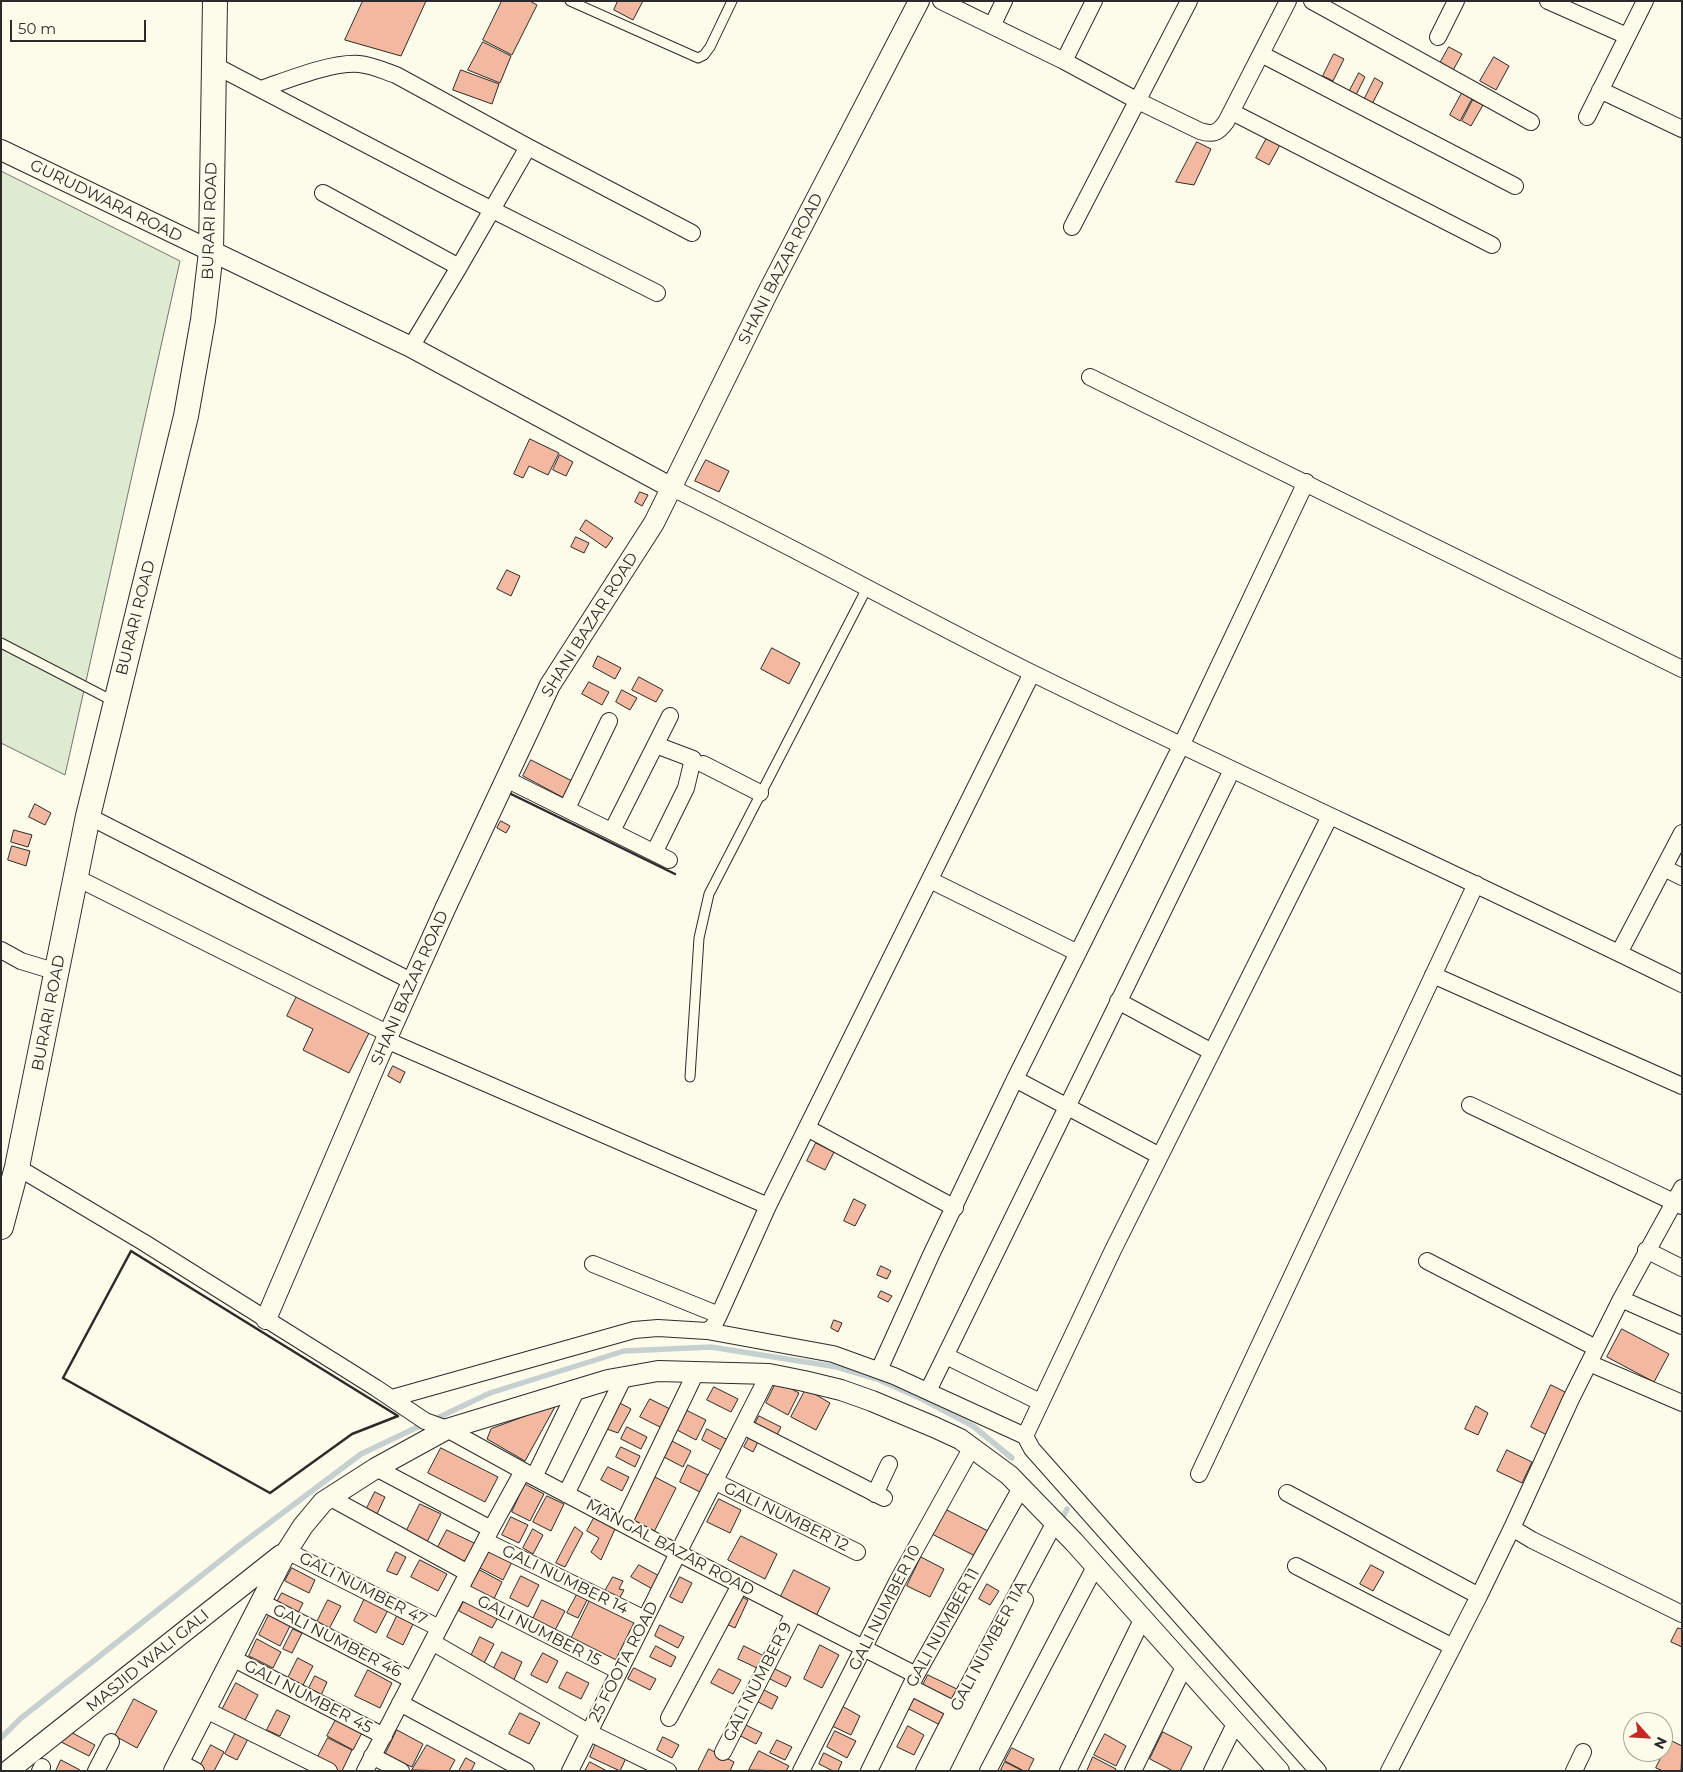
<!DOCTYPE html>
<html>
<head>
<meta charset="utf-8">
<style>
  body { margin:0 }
  #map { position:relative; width:1683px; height:1772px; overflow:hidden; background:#fdfbea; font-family:Montserrat,sans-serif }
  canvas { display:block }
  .frame { position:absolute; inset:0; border:2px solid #2b2b2b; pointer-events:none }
  .north { position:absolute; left:1623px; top:1712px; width:50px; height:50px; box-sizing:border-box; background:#fdfbea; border:1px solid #a9a89e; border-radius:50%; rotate:116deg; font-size:14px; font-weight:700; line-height:20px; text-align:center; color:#2b2b2b }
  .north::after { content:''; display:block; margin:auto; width:18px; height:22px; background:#c62828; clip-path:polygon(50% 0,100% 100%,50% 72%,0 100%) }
  .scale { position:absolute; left:10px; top:20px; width:136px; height:22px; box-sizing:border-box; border:2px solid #2b2b2b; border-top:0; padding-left:6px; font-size:15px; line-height:18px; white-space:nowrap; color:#2b2b2b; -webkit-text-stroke:4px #fdfbea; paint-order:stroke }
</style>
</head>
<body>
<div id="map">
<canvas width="1683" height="1772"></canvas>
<div class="frame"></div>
<div class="north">N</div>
<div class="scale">50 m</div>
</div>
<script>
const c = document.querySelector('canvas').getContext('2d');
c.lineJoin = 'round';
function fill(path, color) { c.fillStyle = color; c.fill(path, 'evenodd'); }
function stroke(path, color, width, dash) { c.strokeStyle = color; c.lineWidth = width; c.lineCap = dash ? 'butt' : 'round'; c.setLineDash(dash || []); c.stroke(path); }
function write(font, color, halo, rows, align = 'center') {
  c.font = font + ' Montserrat,sans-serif'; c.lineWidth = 4; c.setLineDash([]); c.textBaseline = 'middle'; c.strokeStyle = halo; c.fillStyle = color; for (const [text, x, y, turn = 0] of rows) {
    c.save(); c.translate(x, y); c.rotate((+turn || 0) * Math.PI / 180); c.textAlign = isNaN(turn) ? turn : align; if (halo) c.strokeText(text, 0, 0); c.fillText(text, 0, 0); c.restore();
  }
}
const green = new Path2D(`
  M1 171 180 261 65 775 1 743Z`);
const stream = new Path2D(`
  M433 1420 490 1393 624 1351 711 1347 837 1367 877 1379 922 1399 973 1426 1012 1458
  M1060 1523 1067 1509
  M1 1738 20 1719 240 1545 361 1454 424 1424`);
const building = new Path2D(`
  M363 1H426L401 56 345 40Z
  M502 1H530L537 5 512 55 483 40Z
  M618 1H643L633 20 614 10Z
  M483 42 511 56 500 83 468 70Z
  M1449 47 1462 54 1451 74 1438 67Z
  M1334 54 1344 59 1333 81 1323 76Z
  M1494 57 1509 66 1496 90 1480 81Z
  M461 70 499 84 492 104 453 90Z
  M1359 73 1365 77 1356 95 1349 92Z
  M1375 78 1383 83 1372 104 1364 100Z
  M1462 93 1472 99 1460 121 1450 115Z
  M1473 100 1483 105 1471 126 1462 121Z
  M1268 136 1281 143 1269 165 1256 158Z
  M1197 142 1211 149 1194 185 1176 182Z
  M530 439 559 453 548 475 529 466 523 478 514 474Z
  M560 455 573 462 566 476 553 470Z
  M706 460 729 471 719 492 695 481Z
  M640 492 648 495 642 506 635 502Z
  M586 520 613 538 606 548 580 530Z
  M576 537 589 543 584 553 571 547Z
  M507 570 520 576 511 596 497 589Z
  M772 648 800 663 789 684 761 669Z
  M598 656 621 668 615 679 593 667Z
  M639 677 663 690 656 702 632 690Z
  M589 682 609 692 602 705 582 694Z
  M622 690 637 698 630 710 616 702Z
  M531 760 572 781 564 798 523 776Z
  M35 804 51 813 45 825 29 817Z
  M501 821 510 826 506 833 497 828Z
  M14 830 32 835 28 847 11 842Z
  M12 846 30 851 26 866 8 860Z
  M298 994 371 1029 349 1073 303 1050 313 1029 287 1016Z
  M393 1066 405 1072 400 1083 388 1076Z
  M816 1143 834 1152 825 1170 807 1161Z
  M854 1199 866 1205 855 1226 844 1221Z
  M881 1266 891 1271 887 1279 877 1275Z
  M881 1291 892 1296 888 1302 878 1297Z
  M834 1320 842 1323 838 1332 831 1328Z
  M1622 1329 1669 1354 1654 1382 1607 1357Z
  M777 1381 799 1393 788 1415 766 1403Z
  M1551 1385 1567 1393 1547 1435 1531 1427Z
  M714 1387 738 1399 731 1412 707 1400Z
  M806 1389 830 1403 816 1430 791 1417Z
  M650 1399 672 1410 662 1428 640 1417Z
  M618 1402 631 1409 618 1433 604 1428Z
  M556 1405 525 1461 487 1439 491 1429Z
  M1476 1406 1488 1413 1478 1435 1465 1429Z
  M686 1410 706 1420 696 1440 677 1430Z
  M759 1416 781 1427 774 1441 752 1430Z
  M627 1427 647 1437 641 1449 621 1439Z
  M707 1429 728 1440 723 1451 702 1440Z
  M749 1438 758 1442 753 1452 744 1447Z
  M672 1441 691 1451 683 1467 664 1457Z
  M621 1447 640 1456 635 1467 616 1457Z
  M441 1448 498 1477 485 1502 428 1473Z
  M1507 1450 1532 1462 1522 1483 1497 1471Z
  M688 1465 710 1476 702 1493 680 1482Z
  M608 1467 629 1477 622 1491 601 1480Z
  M653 1476 676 1488 653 1534 630 1522Z
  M525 1484 544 1494 530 1521 512 1512Z
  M375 1492 385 1497 376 1516 366 1510Z
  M547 1496 564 1504 551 1531 533 1522Z
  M719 1499 741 1510 730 1533 707 1522Z
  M420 1504 441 1514 426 1544 405 1534Z
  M943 1508 992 1533 979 1558 930 1533Z
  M511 1517 528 1525 519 1543 502 1535Z
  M594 1518 615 1529 601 1560 591 1552 599 1538 587 1531Z
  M575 1527 583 1533 565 1567 556 1563Z
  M533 1529 543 1535 533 1554 523 1548Z
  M447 1530 476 1544 466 1563 437 1549Z
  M741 1536 777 1554 765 1579 728 1560Z
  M491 1546 514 1558 503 1580 480 1568Z
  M396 1552 406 1557 397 1575 387 1571Z
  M921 1557 944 1569 930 1597 907 1586Z
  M420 1560 447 1574 438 1591 411 1577Z
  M639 1565 663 1578 656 1591 631 1577Z
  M1371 1565 1384 1572 1373 1591 1360 1584Z
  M292 1568 315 1580 309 1593 285 1581Z
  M478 1569 502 1582 492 1603 467 1590Z
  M794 1570 830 1588 815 1618 779 1600Z
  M521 1576 539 1585 528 1607 510 1598Z
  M613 1577 623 1581 619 1589 624 1590 619 1599 604 1593Z
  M680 1577 692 1583 682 1603 670 1597Z
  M987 1584 999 1591 990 1605 979 1599Z
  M579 1591 589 1596 578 1618 567 1613Z
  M282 1593 303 1603 297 1615 276 1604Z
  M738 1595 748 1600 735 1628 724 1623Z
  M592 1596 637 1619 614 1665 569 1643Z
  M466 1597 500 1614 492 1628 459 1611Z
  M365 1598 388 1610 376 1633 354 1621Z
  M328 1600 341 1606 329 1629 317 1622Z
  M542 1600 565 1611 553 1634 531 1623Z
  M271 1611 292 1622 280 1646 259 1635Z
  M397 1616 413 1624 403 1645 387 1637Z
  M660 1625 684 1637 678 1648 655 1636Z
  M1678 1628 1682 1629V1647L1671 1642Z
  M293 1629 302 1633 292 1653 283 1649Z
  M480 1637 494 1644 483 1665 470 1658Z
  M257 1639 281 1652 273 1668 249 1656Z
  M820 1645 839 1655 822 1688 804 1679Z
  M656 1646 676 1657 671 1667 650 1657Z
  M744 1646 764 1656 757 1668 738 1659Z
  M502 1652 522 1662 512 1684 491 1674Z
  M543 1653 558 1661 547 1683 531 1675Z
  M298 1658 313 1666 302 1687 287 1680Z
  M769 1666 791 1677 786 1687 764 1676Z
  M634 1668 656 1679 650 1690 628 1679Z
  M719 1669 741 1680 733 1694 711 1683Z
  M368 1670 392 1683 380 1708 355 1696Z
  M567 1672 589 1683 581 1699 559 1688Z
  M928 1675 959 1690 952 1704 921 1689Z
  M315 1676 327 1682 319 1700 306 1694Z
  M236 1683 258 1695 244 1722 222 1710Z
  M762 1689 778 1697 772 1709 756 1701Z
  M914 1693 948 1710 940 1725 907 1708Z
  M134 1699 157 1711 137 1748 115 1736Z
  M842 1706 860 1716 851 1735 832 1726Z
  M277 1710 290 1716 280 1736 267 1730Z
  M520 1713 540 1723 529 1744 509 1734Z
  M338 1716 364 1729 353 1750 327 1736Z
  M740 1722 762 1733 756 1744 735 1733Z
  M908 1726 924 1735 914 1755 897 1747Z
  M63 1728 95 1745 89 1756 57 1740Z
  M397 1730 423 1744 412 1767 385 1755Z
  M835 1731 856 1741 847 1758 827 1747Z
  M236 1732 248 1739 237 1760 225 1754Z
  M1163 1732 1192 1747 1180 1771H1173L1150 1759Z
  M1105 1734 1126 1746 1116 1766 1094 1755Z
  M663 1737 679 1745 672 1758 657 1750Z
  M328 1738 352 1750 342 1771H334L315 1762Z
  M777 1740 792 1747 785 1760 770 1753Z
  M1670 1740 1682 1746 1681 1771H1663L1656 1768Z
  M597 1741 627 1756 620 1771 590 1757Z
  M211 1745 224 1752 214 1771H204L199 1768Z
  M427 1745 455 1760 449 1771 412 1770Z
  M1012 1748 1034 1759 1028 1771H1024L1005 1761Z
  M709 1749 734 1762 730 1771H698Z
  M759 1751 789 1766 786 1771 749 1770Z
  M824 1753 842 1762 838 1771H833L819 1764Z
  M1093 1757 1116 1769 1115 1771H1087Z
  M466 1758 475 1763 471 1771H459Z
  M61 1760 80 1770 79 1771H56Z
  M590 1762 607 1771H585Z
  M1005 1762 1023 1771H1003L1001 1770Z`);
const service = new Path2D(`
  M570 1 698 58 704 55 710 47 732 1
  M1 643 115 702
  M690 1077 699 938 709 894 867 588`);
const minor = new Path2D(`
  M941 1 1064 61 1138 101 1200 131C1213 135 1218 133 1226 122L1288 1
  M1312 1 1531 122
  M1548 1 1627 36
  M992 26 1004 1
  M1438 37 1456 1
  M1261 54 1515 186
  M1064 61 1094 1
  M214 65 459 193 657 293
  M261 89C288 80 331 62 359 64 372 65 384 71 396 75L528 147 692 233
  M1600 90 1682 129
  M1232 112 1492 245
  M1587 117 1645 1
  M323 193 459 267
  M1072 227 1189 1
  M411 347 459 267 528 147
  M1090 377 1682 669
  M672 488C794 547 913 614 1034 674 1249 780 1467 878 1682 984
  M703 764 760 793
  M506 779 669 860
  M567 808 609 721
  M88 816 413 982
  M612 831 670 716
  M655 851 686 788 693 759 656 745
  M1664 868 1682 877
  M75 877 389 1034
  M930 880 1078 953
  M1 950 21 961 57 972
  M1619 953 1682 833
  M1433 975 1682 1086
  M1118 1001 1212 1052
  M386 1040 768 1206
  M1015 1079 1160 1156
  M1470 1105 1682 1206
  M807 1128 955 1208
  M17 1167 143 1242 376 1388 425 1421 447 1429 534 1477 678 1553 916 1675
  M1646 1250 1682 1268
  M1427 1261 1596 1348
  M593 1264 719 1315
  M1621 1299 1682 1326
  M707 1331 833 1354 894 1376 1025 1436
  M946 1356 1040 1402
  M1589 1363 1682 1403
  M879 1370 931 1255 1015 1079 1181 746 1306 482
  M928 1391 1232 770
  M392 1398 634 1330 658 1328 707 1331 713 1327 719 1315 768 1206 1032 673
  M743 1426 884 1498
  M376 1468 491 1529
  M1199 1474 1476 884
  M534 1477 577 1389
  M714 1481 857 1552
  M1287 1493 1479 1596
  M566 1494 624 1377
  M875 1494 889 1464
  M329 1497 468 1573
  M623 1524 696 1372
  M1512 1528 1532 1540 1682 1614
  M485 1541 645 1619
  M287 1551 439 1628
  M1296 1566 1453 1647
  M459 1590 619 1671
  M261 1602 412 1680
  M432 1642 588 1732 668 1771
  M232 1658 384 1736
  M910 1687 955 1710
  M400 1703 526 1771
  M206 1710 329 1771
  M669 1718 740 1585
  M723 1752 794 1613
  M372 1756 401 1771
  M179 1762 196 1771
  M40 1771 42 1767
  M96 1771 111 1742
  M365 1771 491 1529 523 1471
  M570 1771 678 1553 769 1374
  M801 1771 897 1582 972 1447
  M869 1771 916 1675 1021 1488
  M924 1771 955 1710 1055 1522
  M940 1771 1025 1600
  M988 1771 1096 1565
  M1068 1771 1143 1618
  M1133 1771 1185 1665
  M1212 1771 1236 1722
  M1318 1771 1032 1449 1025 1436 1113 1250 1330 816
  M1389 1771 1479 1596 1512 1528 1571 1399 1621 1299 1682 1188
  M1574 1771 1583 1752`);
const tertiary = new Path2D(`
  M1 150 411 347 672 488
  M266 1319 386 1040 445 909 550 685 654 523 768 292 919 1
  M8 1771 281 1555
  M174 1771 287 1551 303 1526 323 1502 376 1468 447 1429 608 1380 658 1371 769 1374 804 1381 841 1390 872 1401 934 1427 960 1439 1009 1475 1074 1542 1279 1771`);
const secondary = new Path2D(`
  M1 1227 17 1167 88 816 186 416 203 320 211 252 215 1`);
const wall = new Path2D(`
  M511 794 675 874
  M131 1251 398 1416 352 1434 270 1493 63 1378Z`);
const streetNames = [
  ["GURUDWARA ROAD",106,201,26],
  ["BURARI ROAD",210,221,-88],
  ["SHANI BAZAR ROAD",781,269,-63],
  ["BURARI ROAD",136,618,-76],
  ["SHANI BAZAR ROAD",590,625,-58],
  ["SHANI BAZAR ROAD",410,988,-66],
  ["BURARI ROAD",49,1013,-79],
  ["GALI NUMBER 12",786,1517,26],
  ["MANGAL BAZAR ROAD",670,1548,28],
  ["GALI NUMBER 14",565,1580,26],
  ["GALI NUMBER 47",363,1589,27],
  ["GALI NUMBER 10",885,1608,-63],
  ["GALI NUMBER 11",943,1628,-61],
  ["GALI NUMBER 15",539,1631,27],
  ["GALI NUMBER 46",337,1641,27],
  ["GALI NUMBER 11A",989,1646,-62],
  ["MASJID WALI GALI",148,1661,-39],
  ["25 FOOTA ROAD",624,1662,-63],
  ["GALI NUMBER 9",758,1682,-63],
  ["GALI NUMBER 45",308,1697,27]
];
fill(green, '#deebd1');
stroke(green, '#74746e', 1);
stroke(stream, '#c7d0d0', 5.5);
fill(building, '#f2b8a0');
stroke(building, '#2b2b2b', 1);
stroke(service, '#2b2b2b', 11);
stroke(minor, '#2b2b2b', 18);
stroke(tertiary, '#2b2b2b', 22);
stroke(secondary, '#2b2b2b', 26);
stroke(service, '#fdfbea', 9);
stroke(minor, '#fdfbea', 16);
stroke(tertiary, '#fdfbea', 20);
stroke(secondary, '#fdfbea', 24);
stroke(wall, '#2b2b2b', 2.5);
write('16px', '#2b2b2b', '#fdfbea', streetNames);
</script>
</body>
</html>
